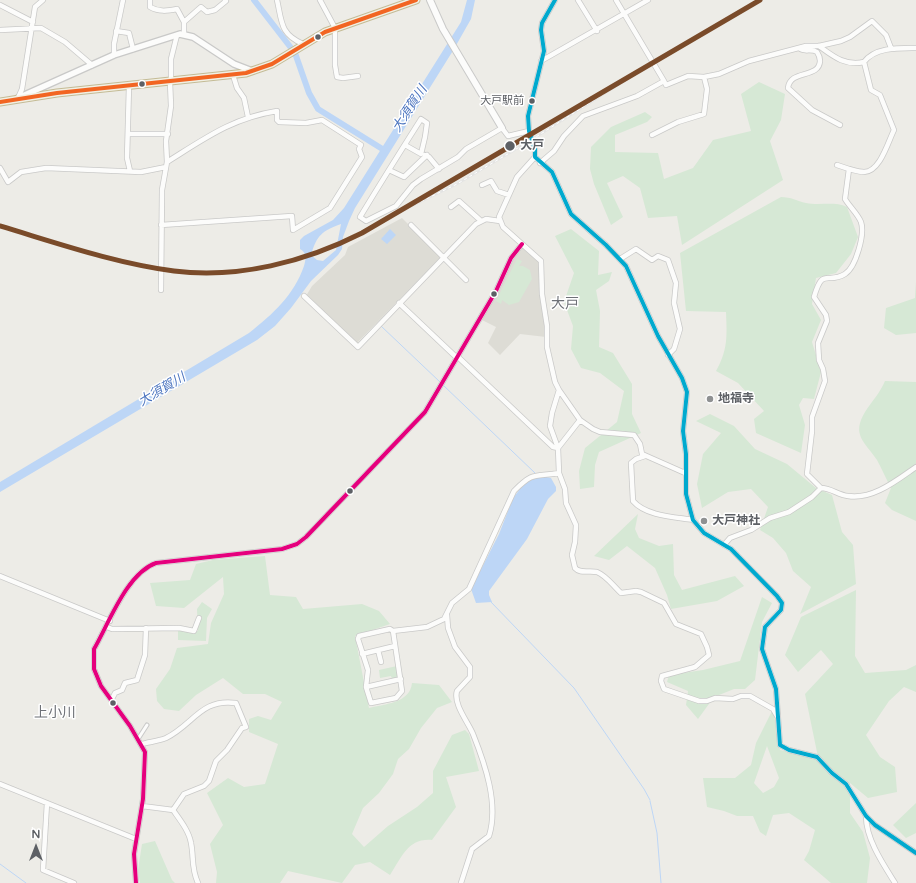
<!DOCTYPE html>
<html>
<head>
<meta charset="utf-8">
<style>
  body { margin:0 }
  #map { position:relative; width:916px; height:883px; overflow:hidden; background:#edece7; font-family:"Varela Round",sans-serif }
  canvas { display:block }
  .north { position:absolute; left:16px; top:827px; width:40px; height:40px; -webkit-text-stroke:3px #fff; paint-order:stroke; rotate:0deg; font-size:11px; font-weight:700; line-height:16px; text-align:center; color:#5d6065 }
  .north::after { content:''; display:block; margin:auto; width:14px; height:18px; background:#5d6065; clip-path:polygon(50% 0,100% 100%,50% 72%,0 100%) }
</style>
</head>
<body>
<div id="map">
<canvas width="916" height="883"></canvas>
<div class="north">N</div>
</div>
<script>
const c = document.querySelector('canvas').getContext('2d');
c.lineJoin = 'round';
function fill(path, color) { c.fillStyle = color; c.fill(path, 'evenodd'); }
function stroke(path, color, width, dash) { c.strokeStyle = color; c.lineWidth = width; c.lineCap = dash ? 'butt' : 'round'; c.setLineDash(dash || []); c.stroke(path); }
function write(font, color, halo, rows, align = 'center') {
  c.font = font + ' "Varela Round","Noto Sans JP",sans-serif'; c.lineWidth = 3; c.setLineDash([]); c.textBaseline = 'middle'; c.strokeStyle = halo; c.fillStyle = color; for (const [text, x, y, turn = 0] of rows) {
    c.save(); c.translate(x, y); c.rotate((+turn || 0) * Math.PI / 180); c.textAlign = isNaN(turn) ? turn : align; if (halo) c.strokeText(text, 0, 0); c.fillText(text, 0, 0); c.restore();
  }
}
const education = new Path2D(`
  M402 218 439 255 440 258 357 343 306 296 312 286 345 255 348 247Z
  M523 247 539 260 540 296 546 337 520 334 500 355 488 343 496 327 480 319 499 292 512 259Z`);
const green = new Path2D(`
  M759 82 785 94 781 120 770 141 783 180 682 245 677 216 648 218 640 188 623 176 607 183 623 217 611 225 594 184 590 169 591 147 611 127 645 112 652 117 647 122 615 135V152L658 153 664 179 693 168 713 140 751 131 741 94Z
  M781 197C791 197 797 201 806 203 820 206 834 201 847 207L858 237 851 254 836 273 816 278 812 304 821 320 812 342 821 372 814 399 803 398 799 405 805 425 801 453 756 433 754 419 764 411 738 383 716 371C728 350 727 336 726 312L686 311 680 253Z
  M571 229 599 251 598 275 612 272 609 281 596 290 600 311 599 347 613 353 632 384V414L641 433 599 452 595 465 594 487 580 489 579 471 585 448 617 422 624 391 600 373 581 368 571 349 573 326 564 302 574 273 555 236Z
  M517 259 522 261 519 266H523L530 270 532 279 519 302 509 305 502 300 501 304 496 301Z
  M916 282V333L896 335 884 328 886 308 915 298Z
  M885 381 916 382V521L892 510 885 503 891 488C886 479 882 469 877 460 865 442 851 435 865 412 872 401 880 393 885 381Z
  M710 414 734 426 755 449 787 464 816 488 832 495 842 532 853 545 856 584 800 614 811 587 793 571 786 553 773 538 760 530 768 507 751 489 728 492 702 508 697 484 703 454 721 433 696 421Z
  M638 514 635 529 639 538 659 546 673 544 674 575 682 590 735 576 744 586 717 601 671 609 667 595 655 568 627 546 609 560 594 556Z
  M265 556 270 595 296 597 303 609 362 604 379 611 390 624 355 636 369 708C385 704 410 703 412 683L439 685 452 702 437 708 421 728 409 749 398 759 393 774 379 793 363 808 352 834 364 847 388 826 417 807 433 793V771L452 735 465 730 469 734 479 771 446 777 456 807 432 840C408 838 402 857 390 875L370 862 355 865 342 883 288 871 280 883H216L217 872 210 844 223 825 207 793 228 778 244 787 265 784 278 744 249 732V719L258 716 271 720 282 702 265 694H243L223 678 196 695 179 711 164 709 157 701 156 689 170 669 177 648 208 644 211 623 224 594 223 577 184 608 156 606 150 583 190 580 196 564 213 560Z
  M856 590 855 656 865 673 906 670 916 665V692L904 687 889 701 866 735 880 757 895 767 897 792 868 798 850 783V813L863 832 870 858 867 883H831L804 860 809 851 815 830 789 813 773 815 766 836 760 832 753 816H737L724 811 707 807 703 778H735L751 765 756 743 773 709 780 750 818 757 805 694 833 664 821 650 798 672 785 655 801 617ZM767 746 779 778 774 787 763 793 754 783Z
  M762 597 772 603 762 622 755 680 745 689H734L714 697 698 719 686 705 688 691 667 682 669 675 703 670 740 661Z
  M202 602 212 609 207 618 206 641 178 640V631H198L197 609Z
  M397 666 399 678 392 679 391 676 380 678 379 670Z
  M916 803V833L906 838 893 825Z
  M155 841 172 880 175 883H140L138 870 142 844Z`);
const water = new Path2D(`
  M467 0H475L471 19 454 49 355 208 349 221 343 237 342 249 338 255 311 281 291 308 275 326 257 340 0 492V482L249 333C273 314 294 295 304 266 306 259 307 253 300 249V240L304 236 333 220 344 208 461 22ZM341 224 336 250 323 261 317 260 311 255C317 235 322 231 341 224Z
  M390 229 396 235 387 244 381 239Z
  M542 476 551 478 556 487V491L548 499 527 539 489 591V595L492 602 476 603 471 589 499 534 513 498 524 484 534 477Z`);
const stream = new Path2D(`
  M381 326 440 382
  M443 385 535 473
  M490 601 574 688 644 789 650 800
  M650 801 657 833 661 883
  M0 864 26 883`);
const river = new Path2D(`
  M254 0 295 53 309 93 318 109 384 150`);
const pedestrian = new Path2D(`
  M138 739 147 725`);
const minor = new Path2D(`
  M150 0V7C159 12 167 11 177 9L184 22V34
  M277 0C282 22 280 34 303 44
  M320 0 335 28V65L337 77 343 78 358 76
  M555 0 542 23 541 30 544 51 528 116 529 131 535 149V157L552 172 571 214 606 245 626 266 658 336 682 378 687 392 683 431 686 454V494L693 520 704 533 731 549 777 596 782 603 781 610 765 627 762 649 776 689 780 745 789 750 817 757 832 773 846 784 866 816 875 825 916 853
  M578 0 597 31
  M0 5 33 22
  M184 22 201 7 207 12 215 10 226 1 225 0
  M0 30 41 28 65 42 92 65
  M116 31 129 33 133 49
  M819 46C834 57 845 66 864 62 875 47 899 48 916 48
  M799 48C804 53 811 48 817 52 819 55 820 58 820 61 819 79 790 69 788 88L812 110 840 125
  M114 55V44L123 0
  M541 61 648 0
  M864 62 871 90 880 95 894 130C888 142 880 172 864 172 859 172 853 170 849 169L845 199C849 206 858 214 861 222 865 234 856 267 845 274 827 285 823 266 814 297L826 315 827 321 818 343 819 360 823 369 825 381 812 417V431L807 474 821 488C831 488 838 495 848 496 873 500 897 480 916 467
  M233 75 237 88 244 98 248 117
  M171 81V59L177 35
  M664 81 666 85 688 76 704 77 719 74 749 61 806 46H819L841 41 850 37 872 21 886 35 891 48
  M129 86 127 158 130 171
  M18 98 22 89 35 7 43 0
  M129 134H168
  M652 135 678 122 704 114 707 89 704 77
  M405 145 421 154 425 137 427 123 421 119C400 152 380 184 360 217L366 221 396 206 413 185 421 179 458 157 466 149 502 128 508 136 529 131
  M425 155 429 157 439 169
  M535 157 517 177 499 217 503 227 541 261 542 294 547 326V347L555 382 559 390 580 420 593 429 600 432 634 435 640 444 642 454 685 473
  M540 163 554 151 564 136 583 116 637 96 664 81 616 0
  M837 165 849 169
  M0 168 8 182 21 172 46 168 141 172 166 167
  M389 170 404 177 427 155
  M482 185 491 181 497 191 509 195
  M451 207 459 201 480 220
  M161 225 292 216 293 230 330 208 362 157 359 149 361 145 322 120 306 123 279 122 277 120V111C232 118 204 139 167 162
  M411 225 466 280
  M620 259 636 249 652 260 658 256 668 260 676 283 674 303 680 329 674 349 668 355
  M161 290 162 190 167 162 166 141 171 106 170 82
  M304 296 358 347 476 224 486 219 500 221
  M399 303 456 357
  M457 356 553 447 558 448
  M559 390 552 413 550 426 558 448 559 473 565 489 566 503 576 525 575 542 572 555 575 568C580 574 589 570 597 572 607 576 613 586 621 593L636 591 641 592 664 603 676 624 701 634 707 647 709 655 695 667 662 676 661 681 664 689 699 701H707L715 698 733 699 741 696H750L773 709 777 716
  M558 448 580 420
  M645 456 636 459 631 463 633 501C646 516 674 517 693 520
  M724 545 730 538 751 530 770 518 789 512 812 497 821 488
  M0 576 110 621
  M447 615 448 628 455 647 470 667V677L457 691C453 704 468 722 473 734 485 764 499 804 489 836L472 849 461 883
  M107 627 112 629 179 628 194 631 199 618
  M393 631 390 629 359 636 358 639 368 670 366 687 371 703 396 698 402 691 393 631 427 627 444 619 452 603 469 589 514 491C534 471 534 477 559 473
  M378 650 381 662
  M362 654 395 646
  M366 687 401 679
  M112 699 115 693 122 690 125 683 137 680 145 655 146 628
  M142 744C149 742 159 741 166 738 193 725 201 698 236 703L246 727 242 728 227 750 216 761 209 781 204 786 184 794 173 810
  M0 784 136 839
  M47 803 43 870 74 883
  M142 806 173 810C180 820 189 831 191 843 194 858 191 868 198 883
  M866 816C866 839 883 864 895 883
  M136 883 134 854 143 799 145 752 130 726 101 686 94 669V649C109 623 127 573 156 563L282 549 297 544 306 537 425 412 496 291 511 258 522 244`);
const tertiary = new Path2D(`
  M18 98 114 55 180 34 193 37 234 64 252 71`);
const secondary = new Path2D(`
  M430 0 443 29 502 128`);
const trunk = new Path2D(`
  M0 102 57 93 246 73 272 64 325 32 416 0`);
const rail = new Path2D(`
  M389 217 457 184 528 142 662 57`);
const bus1 = new Path2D(`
  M0 102 57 93 246 73 272 64 325 32 416 0`);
const bus2 = new Path2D(`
  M136 883 134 854 143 799 145 752 130 726 101 686 94 669V649C109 623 127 573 156 563L282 549 297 544 306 537 425 412 496 291 511 258 522 244`);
const bus3 = new Path2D(`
  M555 0 542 23 541 30 544 51 528 116 529 131 535 149V157L552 172 571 214 606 245 626 266 658 336 682 378 687 392 683 431 686 454V494L693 520 704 533 731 549 777 596 782 603 781 610 765 627 762 649 776 689 780 745 789 750 817 757 832 773 846 784 866 816 875 825 916 853`);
const rail1 = new Path2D(`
  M0 226C57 243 114 263 174 271 238 279 305 262 362 233L760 0`);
const markers = [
  [318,37,3.5,"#5d6065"],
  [142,84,3.5,"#5d6065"],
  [532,101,3.5,"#5d6065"],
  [510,146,5.5,"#5d6065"],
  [494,294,3.5,"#5d6065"],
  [710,399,4,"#8f9192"],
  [350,491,3.5,"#5d6065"],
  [704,521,4,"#8f9192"],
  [113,703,3.5,"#5d6065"]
];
const busNames = [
  ["大戸駅前",524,101]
];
const stopNames = [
  ["大戸",520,146]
];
const poiNames = [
  ["地福寺",718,399],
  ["大戸神社",712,521]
];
const waterNames = [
  ["大須賀川",410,109,-57],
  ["大須賀川",162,390,-31]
];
const quarterNames = [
  ["大戸",565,304],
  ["上小川",55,713]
];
fill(education, '#dddcd5');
fill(green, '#d6e8d5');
fill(water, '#bdd6f6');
stroke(stream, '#bdd6f6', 1);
stroke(river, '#bdd6f6', 6);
stroke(pedestrian, '#c9c9c8', 5);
stroke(minor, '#c9c9c8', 6);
stroke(tertiary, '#c9c9c8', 8);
stroke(secondary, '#cacac9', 8);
stroke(trunk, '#c4bb95', 9);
stroke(pedestrian, '#fcfcfb', 3);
stroke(minor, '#fcfcfb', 4.5);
stroke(tertiary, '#fcfcfb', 5.5);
stroke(secondary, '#fcfcfb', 6);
stroke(trunk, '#f1f0e5', 7);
stroke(rail, '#e4e4e3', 2.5);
stroke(rail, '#fff', 1, [3]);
stroke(bus1, '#f26522', 4);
stroke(bus2, '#e5007d', 4);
stroke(bus3, '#00a9ce', 4);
stroke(rail1, '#7a4b2a', 5);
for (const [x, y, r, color] of markers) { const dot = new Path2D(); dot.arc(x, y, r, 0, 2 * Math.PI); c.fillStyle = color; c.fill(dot); stroke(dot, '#fff', 1.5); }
write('11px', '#5d6065', '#fff', busNames, 'right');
write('bold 12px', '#5d6065', '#fff', stopNames, 'left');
write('bold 12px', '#5d6065', '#fff', poiNames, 'left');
write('italic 13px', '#4b74bf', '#fff', waterNames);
write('14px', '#6e7177', '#fff', quarterNames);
</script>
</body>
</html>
